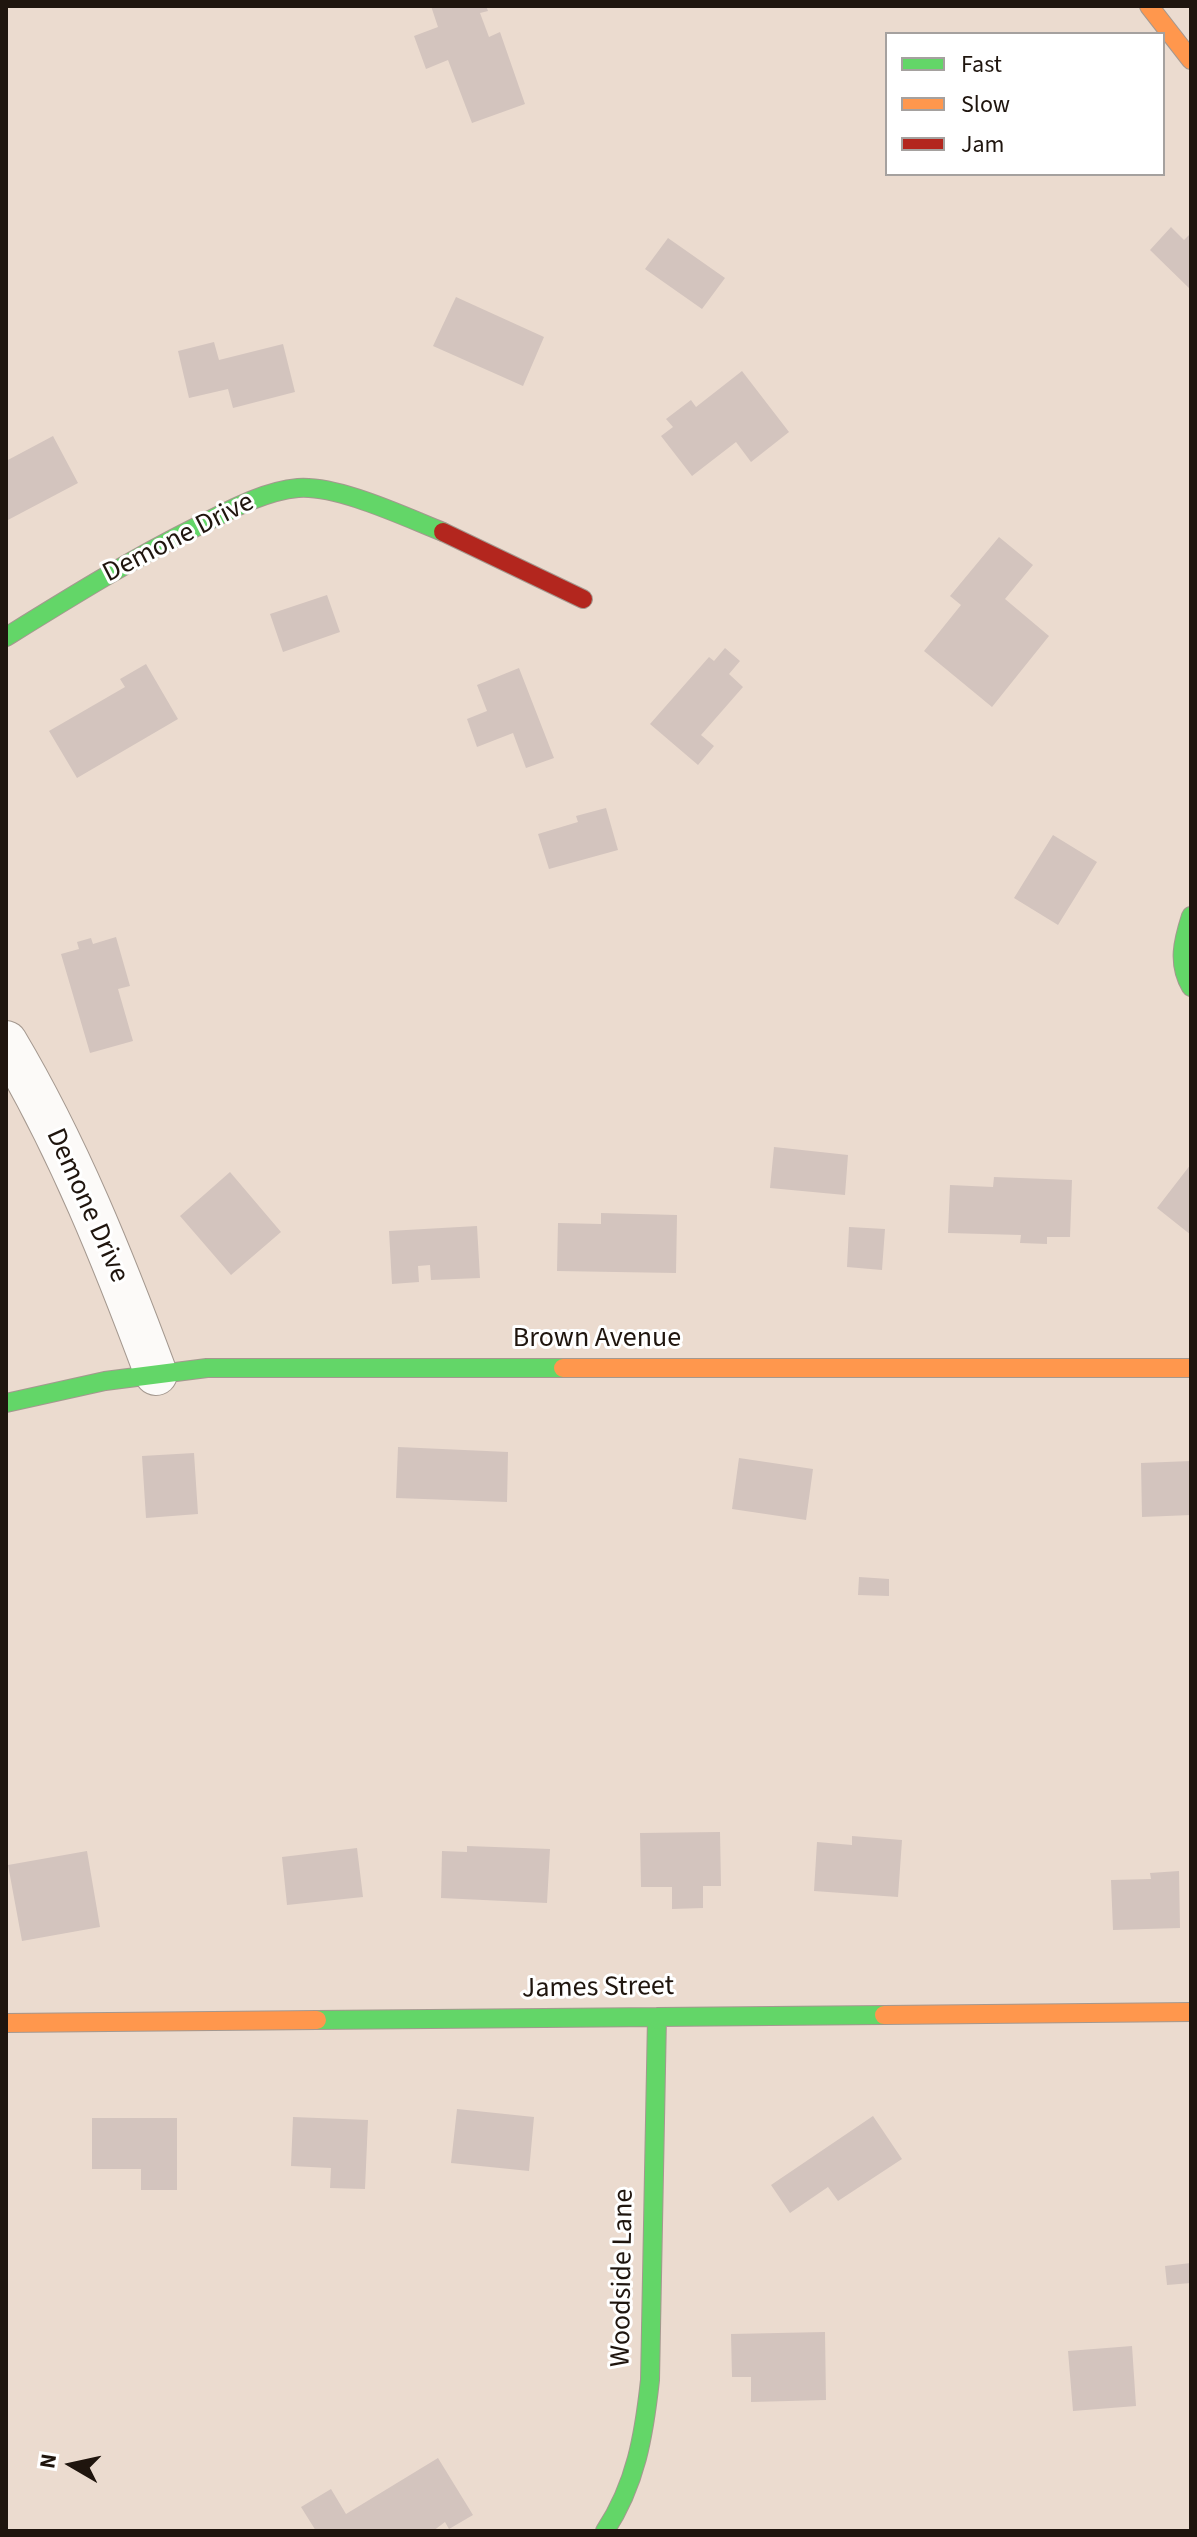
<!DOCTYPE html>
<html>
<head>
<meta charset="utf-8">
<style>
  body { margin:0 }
  #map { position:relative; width:1197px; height:2537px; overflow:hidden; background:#ebdbcf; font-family:"Source Sans 3",sans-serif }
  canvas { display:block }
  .frame { position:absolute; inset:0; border:8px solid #1f150e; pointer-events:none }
  .legend { position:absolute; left:885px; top:32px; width:280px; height:144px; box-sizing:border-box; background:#fff; border:2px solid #a5a19f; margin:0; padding:10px 14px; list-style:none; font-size:24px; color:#1f150e }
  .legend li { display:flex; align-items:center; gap:16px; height:40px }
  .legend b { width:40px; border:2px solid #a5a19f }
  .north { position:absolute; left:32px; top:2425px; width:80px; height:80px; -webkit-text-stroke:6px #fff; paint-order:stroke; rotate:279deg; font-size:22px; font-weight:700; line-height:32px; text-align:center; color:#1f150e }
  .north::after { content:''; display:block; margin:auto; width:28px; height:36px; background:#1f150e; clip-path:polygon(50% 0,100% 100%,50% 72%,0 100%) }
</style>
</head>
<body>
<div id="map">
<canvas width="1197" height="2537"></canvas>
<div class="frame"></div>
<ul class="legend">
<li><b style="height:10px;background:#63d668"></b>Fast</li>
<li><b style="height:10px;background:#ff974d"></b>Slow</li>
<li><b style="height:10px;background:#b3261e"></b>Jam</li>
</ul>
<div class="north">N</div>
</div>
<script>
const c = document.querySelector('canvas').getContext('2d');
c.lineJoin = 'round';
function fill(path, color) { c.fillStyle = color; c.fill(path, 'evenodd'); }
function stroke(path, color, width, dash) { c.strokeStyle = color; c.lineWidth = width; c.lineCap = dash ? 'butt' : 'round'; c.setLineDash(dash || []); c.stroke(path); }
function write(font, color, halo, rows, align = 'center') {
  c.font = font + ' "Source Sans 3",sans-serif'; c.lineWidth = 6; c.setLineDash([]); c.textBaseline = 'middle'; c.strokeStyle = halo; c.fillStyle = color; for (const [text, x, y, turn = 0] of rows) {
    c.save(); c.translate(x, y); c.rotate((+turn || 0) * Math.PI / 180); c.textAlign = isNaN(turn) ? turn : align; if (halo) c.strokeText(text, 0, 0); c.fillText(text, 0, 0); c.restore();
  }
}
const building = new Path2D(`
  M431 6H486L488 11 480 13 489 37 500 32 525 104 472 123 448 60 426 69 414 36 438 27Z
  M1171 227 1184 240 1191 233V290L1150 250Z
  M668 238 725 278 702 309 645 269Z
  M456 297 544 337 523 386 433 346Z
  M214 342 219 360 283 344 295 392 233 408 228 389 189 398 178 351Z
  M742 371 789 432 751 462 736 442 692 476 661 436 673 427 666 419 691 400 696 407Z
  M53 436 78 483 6 521V461Z
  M999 537 1033 565 1005 599 1049 636 992 707 924 651 961 605 950 596Z
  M327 595 340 632 283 652 270 614Z
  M725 648 740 661 729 674 743 687 701 735 714 746 698 765 650 724 709 657 714 661Z
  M146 664 178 719 77 778 49 731 125 687 120 679Z
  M519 668 554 758 526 768 513 733 477 747 467 719 487 711 477 685Z
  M606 808 618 850 549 869 538 834 578 822 576 816Z
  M1053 835 1097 862 1058 925 1014 898Z
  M116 937 130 986 118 989 133 1041 90 1053 61 954 79 949 77 942 91 938 93 944Z
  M774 1147 848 1155 845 1195 770 1188Z
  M1191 1164V1235L1157 1208Z
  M230 1172 281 1232 231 1275 180 1216Z
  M994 1177 1072 1180 1070 1237H1047V1244L1020 1243 1021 1235 948 1233 950 1185 993 1187Z
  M601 1213 677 1215 676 1273 557 1271 558 1223 601 1224Z
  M477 1226 480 1278 431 1280 430 1265 418 1266 419 1282 392 1284 389 1231Z
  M849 1227 885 1229 882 1270 847 1267Z
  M398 1447 508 1452 507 1502 396 1498Z
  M194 1453 198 1514 146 1518 142 1456Z
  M739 1458 813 1469 806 1520 732 1509Z
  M1191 1461V1515L1142 1517 1141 1463Z
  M859 1577 889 1579V1596L858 1595Z
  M720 1832 721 1886H703V1908L672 1909V1887H641L640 1833Z
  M852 1836 902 1840 898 1897 814 1891 817 1842 852 1845Z
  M467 1846 550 1849 547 1903 441 1898 442 1851 467 1852Z
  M357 1848 363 1897 287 1905 282 1857Z
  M87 1851 100 1927 22 1941 8 1865Z
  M1179 1871 1180 1928 1113 1930 1111 1880 1151 1879 1150 1873Z
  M457 2109 534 2117 529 2171 451 2163Z
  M873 2116 902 2159 838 2201 828 2187 790 2213 771 2185Z
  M293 2117 368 2120 365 2189 330 2188 331 2168 291 2166Z
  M92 2118H177V2190H141V2169H92Z
  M1191 2263V2283L1167 2285 1165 2266Z
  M825 2332 826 2400 751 2402V2377H732L731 2334Z
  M1132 2346 1136 2406 1073 2411 1068 2351Z
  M438 2458 473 2515 449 2529 445 2522 433 2531H316L301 2507 331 2489 346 2514Z`);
const street = new Path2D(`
  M6 1042C68 1146 114 1261 156 1374`);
const fast = new Path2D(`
  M6 637C69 598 130 560 196 527 226 512 263 491 298 488 338 485 405 517 443 532
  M1191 916C1183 941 1177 963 1191 987
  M6 1403 105 1381 207 1368H563
  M317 2020 884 2015
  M605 2531C636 2484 644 2435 650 2380L657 2017`);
const slow = new Path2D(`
  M1149 6 1191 60
  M563 1368H1191
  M884 2015 1191 2012
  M6 2023 317 2020`);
const jam = new Path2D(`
  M443 532 583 599`);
const streetNames = [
  ["Demone Drive",179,539,-27],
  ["Demone Drive",86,1206,66],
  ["Brown Avenue",597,1340],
  ["James Street",598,1989,-1],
  ["Woodside Lane",624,2278,-89]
];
fill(building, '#d3c4be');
stroke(street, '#a4988f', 44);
stroke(fast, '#a4988f', 20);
stroke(slow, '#a4988f', 20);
stroke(jam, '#a4988f', 20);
stroke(street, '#fcfaf8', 42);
stroke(fast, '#63d668', 18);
stroke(slow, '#ff974d', 18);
stroke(jam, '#b3261e', 18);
write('28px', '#1f150e', '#fff', streetNames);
</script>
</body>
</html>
